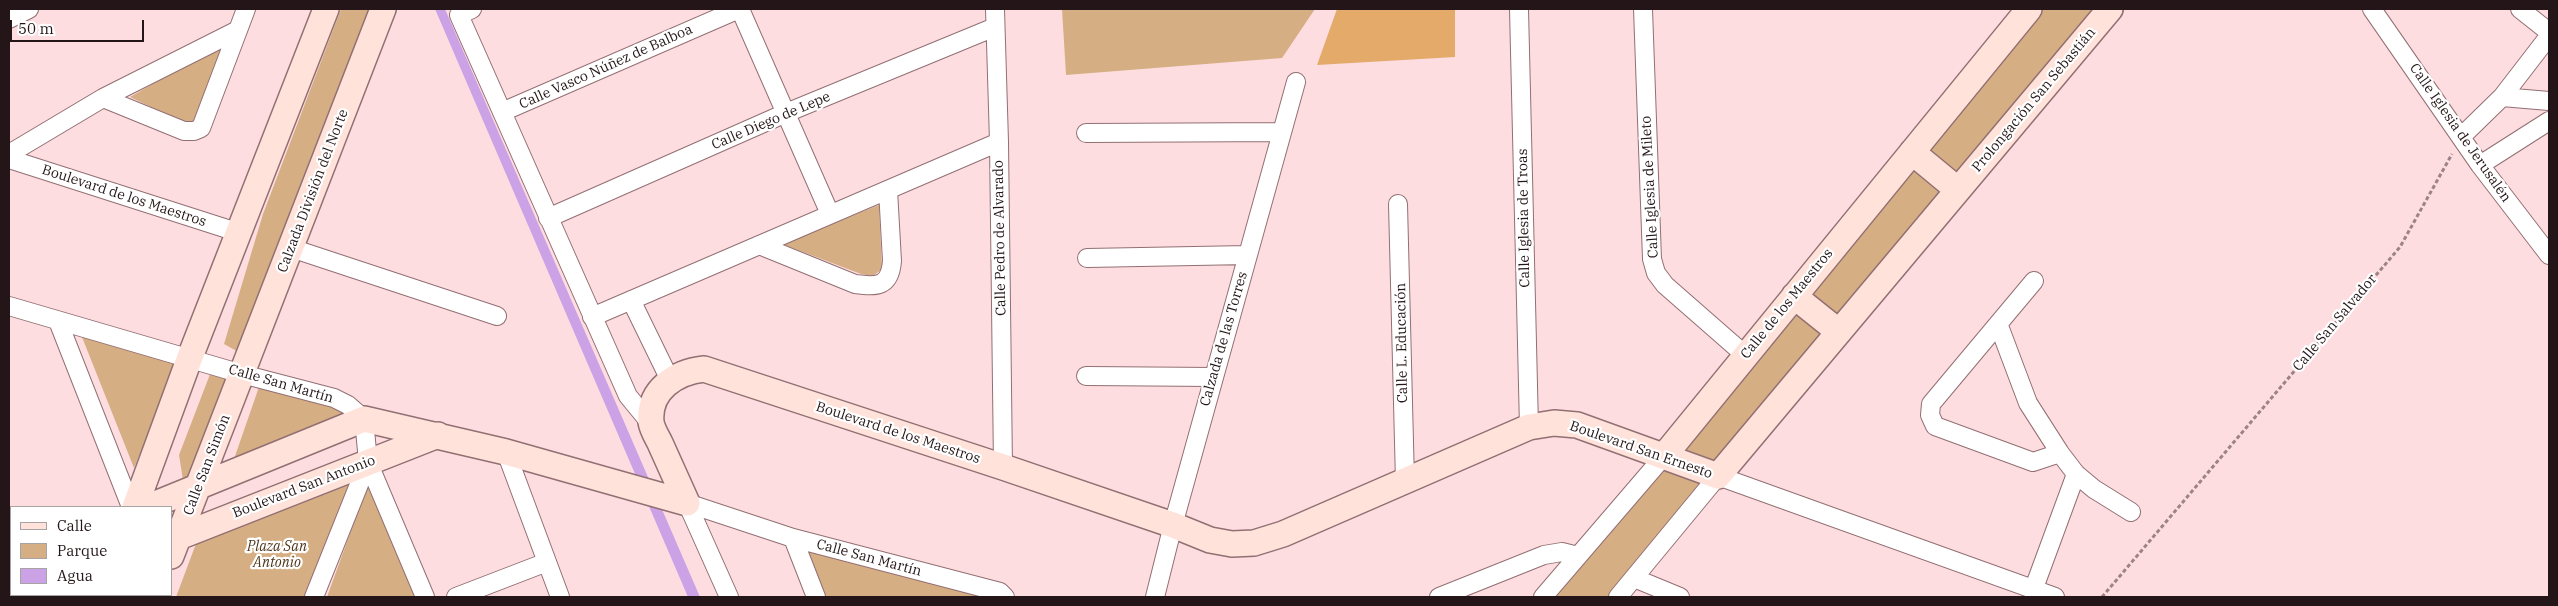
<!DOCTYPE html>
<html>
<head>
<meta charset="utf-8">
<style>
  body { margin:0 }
  #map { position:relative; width:2558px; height:606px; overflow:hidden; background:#fedde1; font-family:"IBM Plex Serif",serif }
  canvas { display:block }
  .frame { position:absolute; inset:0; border:10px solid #241618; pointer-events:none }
  .legend { position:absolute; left:10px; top:506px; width:162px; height:90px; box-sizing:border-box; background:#fff; border:1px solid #a7a2a3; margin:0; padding:6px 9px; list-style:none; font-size:15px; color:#241618 }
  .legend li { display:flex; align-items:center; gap:10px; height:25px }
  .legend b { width:25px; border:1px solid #a7a2a3 }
  .scale { position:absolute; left:10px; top:20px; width:134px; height:22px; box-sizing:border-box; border:2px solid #241618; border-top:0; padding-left:6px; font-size:15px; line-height:18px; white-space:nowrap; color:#241618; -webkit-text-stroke:4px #fff; paint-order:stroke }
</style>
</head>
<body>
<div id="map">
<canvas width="2558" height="606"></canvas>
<div class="frame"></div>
<ul class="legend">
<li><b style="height:6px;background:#ffe3da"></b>Calle</li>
<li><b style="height:14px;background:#d6ae83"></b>Parque</li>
<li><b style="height:14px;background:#cba2e6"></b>Agua</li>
</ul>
<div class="scale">50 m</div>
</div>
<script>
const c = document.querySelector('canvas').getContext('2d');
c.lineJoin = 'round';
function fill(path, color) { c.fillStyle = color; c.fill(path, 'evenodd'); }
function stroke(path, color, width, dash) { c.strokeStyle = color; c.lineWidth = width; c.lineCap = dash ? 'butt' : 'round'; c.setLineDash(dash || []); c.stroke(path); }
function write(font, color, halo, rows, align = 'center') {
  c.font = font + ' "IBM Plex Serif",serif'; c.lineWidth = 4.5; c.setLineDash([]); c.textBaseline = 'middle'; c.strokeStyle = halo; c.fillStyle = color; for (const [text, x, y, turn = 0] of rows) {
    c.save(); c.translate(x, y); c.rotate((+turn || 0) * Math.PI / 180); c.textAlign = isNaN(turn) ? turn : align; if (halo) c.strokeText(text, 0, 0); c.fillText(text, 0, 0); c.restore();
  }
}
const green = new Path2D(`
  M341 9H375L242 354 224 344 263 214Z
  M1062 9H1315L1282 58 1066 75Z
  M2037 9H2102L1615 597H1551Z
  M229 40 199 123 189 125 130 97Z
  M879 205 882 269 873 276 861 274 782 244Z
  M80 332 179 359 134 468Z
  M212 369 234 378 191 483 183 480 179 455Z
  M260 384 333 401 351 414 234 459Z
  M370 478 419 597H327Z
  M352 481 305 597H176L197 541Z
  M804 546 996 597H826Z`);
const forest = new Path2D(`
  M1337 9H1455V57L1317 65Z`);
const water = new Path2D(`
  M435 9H445L700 597H688Z`);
const path = new Path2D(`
  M2102 597 2400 247 2452 154`);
const street = new Path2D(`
  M472 9 459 15 628 396 651 424
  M740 9 830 214
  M995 9 999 142 1003 467
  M1519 9 1529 427
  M1643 9 1652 259 1656 273 1665 285 1745 355
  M2372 9 2480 165 2549 255
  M2520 9 2549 32
  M9 19 29 9
  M2502 97 2549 101
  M103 98 184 131H194L201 128 246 9
  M502 112 739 9
  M1086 133 1282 132
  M2461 137 2502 97 2549 36
  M9 154 103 98 238 30
  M9 159 240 233
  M2480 165 2549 121
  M1398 204 1405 482
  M548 218 786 113 995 27
  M759 245 855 284C877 287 890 287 892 261L888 190
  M291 248 497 316
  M1087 258 1248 255
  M2034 281 1931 404 1930 415 1935 426 2033 462 2060 453
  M631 300 670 380
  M9 306 242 374 334 398 348 405 364 419 368 462 425 597
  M592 317 999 142
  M58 321 131 507
  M1999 326 2028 403 2060 453 2076 474 2094 489 2131 512
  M1086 376 1214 377
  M506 452 560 597
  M687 503 793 538 1000 592 1005 597
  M687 503 729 597
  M9 534 11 541
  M793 538 816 597
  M1634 578 1680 597
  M2034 588 2076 474
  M314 597 368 462
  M456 597 547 562
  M1155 597 1173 525 1296 82
  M1439 597 1544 555 1562 552 1578 556
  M1543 597 1664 456
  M1618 597 1718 476 2055 597`);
const secondary = new Path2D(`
  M1912 152 1958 190
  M1794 296 1839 332
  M1664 456 2029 9
  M687 503C678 483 669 463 660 443 657 437 652 429 651 422 648 390 676 372 704 369L1003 467 1173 525 1210 540 1232 544 1254 543 1283 534 1529 427 1554 423 1577 425 1718 476 2110 9
  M135 507 190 357 326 9
  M148 507 364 419 506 452 687 503
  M171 540 438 435
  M171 556 383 9
  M9 567 11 566
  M55 595 59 597
  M29 597 36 595
  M93 597 94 595
  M156 597 157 595`);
const streetNames = [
  ["Calle Vasco Núñez de Balboa",606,67,-24],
  ["Prolongación San Sebastián",2034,100,-50],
  ["Calle Diego de Lepe",771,121,-23],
  ["Calle Iglesia de Jerusalén",2460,133,55],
  ["Calle Iglesia de Mileto",1650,187,-93],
  ["Calzada División del Norte",313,191,-69],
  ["Boulevard de los Maestros",124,196,18],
  ["Calle Iglesia de Troas",1524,218,-91],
  ["Calle Pedro de Alvarado",1000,238,-91],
  ["Calle de los Maestros",1787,304,-51],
  ["Calle San Salvador",2335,323,-50],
  ["Calzada de las Torres",1224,339,-74],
  ["Calle L. Educación",1402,343,-91],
  ["Calle San Martín",281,384,16],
  ["Boulevard de los Maestros",898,433,18],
  ["Boulevard San Ernesto",1641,450,19],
  ["Calle San Simón",207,465,-69],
  ["Boulevard San Antonio",304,487,-21],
  ["Calle San Martín",869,558,15]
];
const parkNames = [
  ["Plaza San",277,547],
  ["Antonio",277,563]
];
fill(green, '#d6ae83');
fill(forest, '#e3aa6a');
fill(water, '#cba2e6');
stroke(street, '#926f73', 20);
stroke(secondary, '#926f73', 28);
stroke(path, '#9c8386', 3, [4, 2.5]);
stroke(street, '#fff', 18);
stroke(secondary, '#ffe3da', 25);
write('14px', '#241618', '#fff', streetNames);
write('italic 14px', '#4e361a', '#fff', parkNames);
</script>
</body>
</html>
